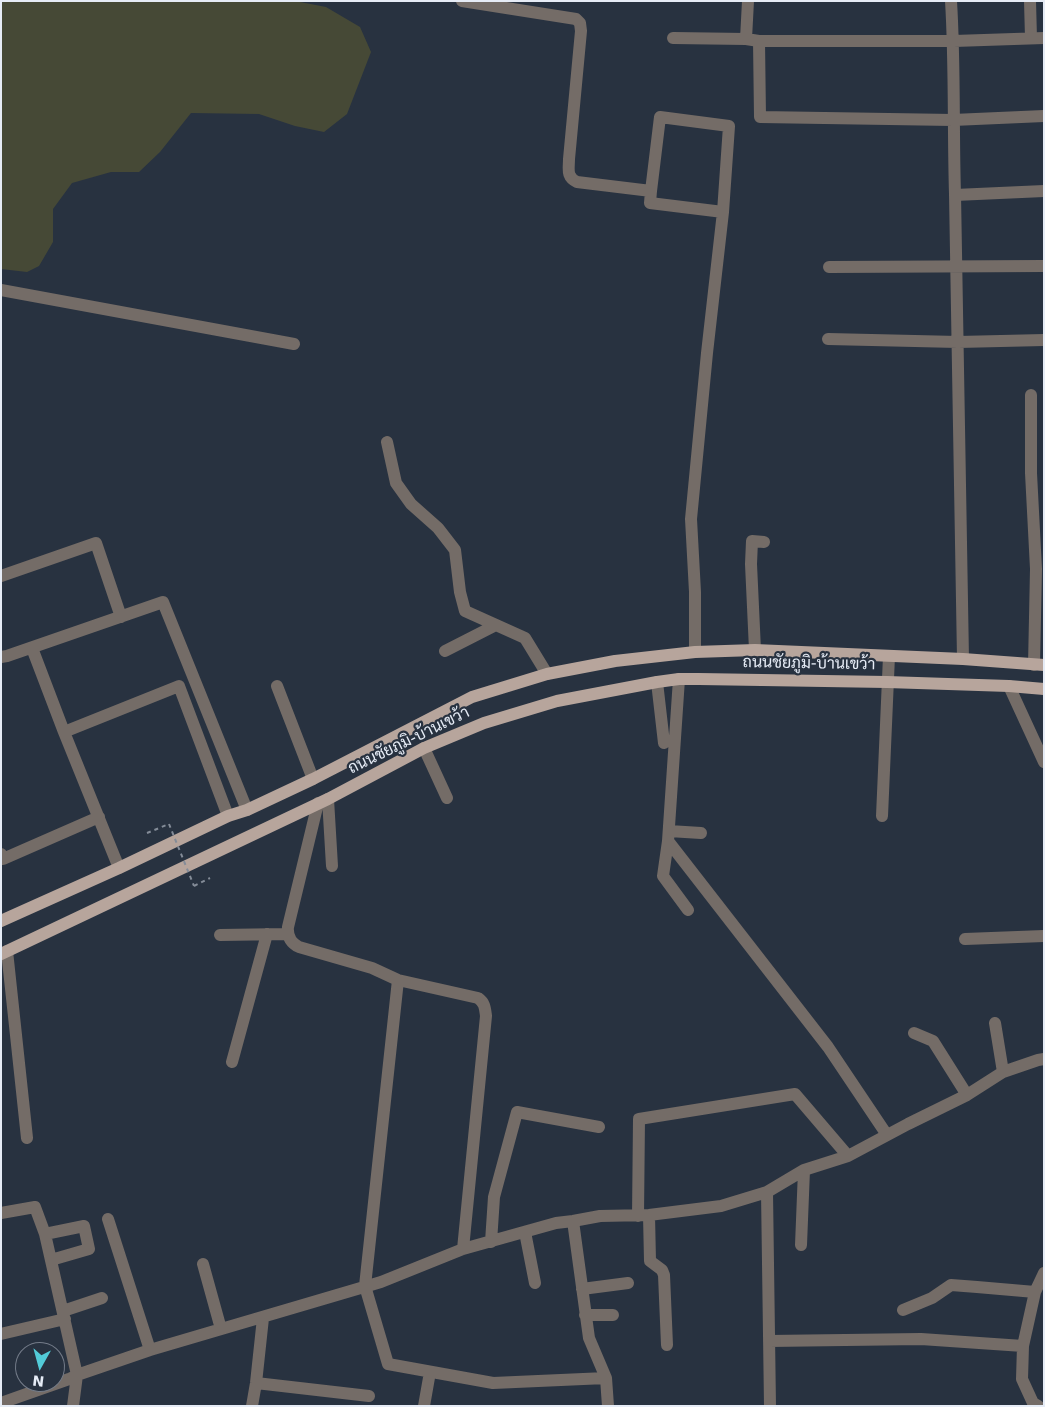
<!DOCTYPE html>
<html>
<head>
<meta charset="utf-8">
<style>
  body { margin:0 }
  #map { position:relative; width:1045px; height:1407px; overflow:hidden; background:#283240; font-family:"DejaVu Sans",sans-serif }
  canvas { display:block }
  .frame { position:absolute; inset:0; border:2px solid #e6ecf6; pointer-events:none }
  .north { position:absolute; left:15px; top:1342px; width:50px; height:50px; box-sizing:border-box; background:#283240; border:1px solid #747c89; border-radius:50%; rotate:187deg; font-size:14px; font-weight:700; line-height:20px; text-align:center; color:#e6ecf6 }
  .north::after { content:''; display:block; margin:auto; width:18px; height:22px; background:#52cbd8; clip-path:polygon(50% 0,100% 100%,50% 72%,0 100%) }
</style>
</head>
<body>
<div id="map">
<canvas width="1045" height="1407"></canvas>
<div class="frame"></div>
<div class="north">N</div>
</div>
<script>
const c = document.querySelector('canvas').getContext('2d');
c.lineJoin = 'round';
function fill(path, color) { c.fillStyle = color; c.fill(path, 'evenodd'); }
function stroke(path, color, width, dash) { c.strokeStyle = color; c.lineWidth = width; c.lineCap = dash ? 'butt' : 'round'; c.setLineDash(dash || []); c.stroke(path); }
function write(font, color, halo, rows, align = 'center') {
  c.font = font + ' "DejaVu Sans",Sarabun,sans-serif'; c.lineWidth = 4.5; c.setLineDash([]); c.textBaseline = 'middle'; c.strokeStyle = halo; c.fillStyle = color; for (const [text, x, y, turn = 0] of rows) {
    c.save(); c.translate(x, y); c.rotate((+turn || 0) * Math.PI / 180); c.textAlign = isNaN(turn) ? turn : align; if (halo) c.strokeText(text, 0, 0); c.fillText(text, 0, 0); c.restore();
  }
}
const green = new Path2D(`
  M1 1H295L326 7 360 27 371 52 347 114 324 132 295 126 259 114 191 113 160 152 139 172H111L72 183 53 209V242L39 266 27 272 1 269Z`);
const path = new Path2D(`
  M147 833 169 824
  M194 886 210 878`);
const minor = new Path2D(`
  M462 1 576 19 580 23 581 31 569 159C569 169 566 177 577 182L651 191
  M951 1C955 65 953 130 955 194 958 349 960 504 963 659
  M1030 1 1031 38
  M673 38 746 39 759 41H954L1044 38
  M746 39 748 1
  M759 41 760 117 953 120 1044 116
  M955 195 1044 191
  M829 267 1044 266
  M1 290 294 344
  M828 339 958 342 1044 340
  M1031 395V473L1036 569 1034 665
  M387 442 396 483 411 504 438 528 455 550 460 592 465 611 525 638 547 674
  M1 576 96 543 121 617
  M32 648 64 732
  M755 650 751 564 752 541 764 542
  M445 651 496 625
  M695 652V592L691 519 707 353 723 212 729 126 660 117 651 191 650 203 723 212
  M1 657 7 656 163 602 247 810
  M679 679 668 841 828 1047 887 1135
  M657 682 664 743
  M277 686 313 779
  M1009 686 1044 762
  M424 748 447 798
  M328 799 332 866
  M318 803 288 927C287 937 291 943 299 947L372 968 398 980 478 998C485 1003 485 1008 486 1016L463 1249
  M882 816 889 656
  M669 831 701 833
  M668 841 663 876 688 910
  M1 854 3 859 99 817
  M119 868 64 732 179 686 228 816
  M220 935 287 934
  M965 939 1044 936
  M7 951 27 1138
  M398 980 365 1286 388 1364 493 1383 606 1378
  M995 1023 1003 1072
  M914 1033 933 1041 967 1095
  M232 1062 267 934
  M767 1192 770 1406
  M1 1213 35 1207 45 1234 77 1375 73 1406
  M649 1215 650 1261 662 1270 664 1275 667 1345
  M638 1216 639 1119 795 1094 848 1156
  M108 1219 150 1350
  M573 1221 589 1338 606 1378 608 1406
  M525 1232 535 1283
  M45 1234 84 1226 89 1249 51 1260
  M491 1242 494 1197 517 1112 599 1127
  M801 1245 804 1170
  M203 1264 221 1329
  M582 1289 628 1283
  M903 1310 932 1298 951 1285 977 1287 1035 1292
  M63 1311 102 1298
  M585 1315H613
  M1 1334 65 1319
  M769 1341 921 1339 1023 1346
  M256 1383 369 1396
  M1 1403 69 1379 77 1375 150 1350 381 1282 463 1249 556 1223 573 1221 600 1216 649 1215 721 1206 767 1192 804 1170 848 1156 908 1124 967 1095 1003 1072 1038 1060 1044 1059
  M252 1406 256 1383 263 1318
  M424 1406 430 1372
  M1038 1406 1033 1403 1022 1379 1023 1346 1035 1292 1044 1273`);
const major = new Path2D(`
  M1 921 119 868 228 816 247 810 313 779 472 697 547 674 615 661 695 652 755 650 963 659 1044 665
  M1 954 328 799 424 748 484 723 557 701 657 682 679 679H699L887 682 1009 686 1044 689`);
const pathBridge = new Path2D(`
  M169 824 194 886`);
const streetNames = [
  ["ถนนชัยภูมิ-บ้านเขว้า",809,664,1],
  ["ถนนชัยภูมิ-บ้านเขว้า",409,741,-26]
];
fill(green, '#464936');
stroke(path, '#848c98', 2, [4, 4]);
stroke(minor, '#746c67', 12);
stroke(major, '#b7a59c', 12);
stroke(pathBridge, '#848c98', 2, [4, 4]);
write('16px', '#e6ecf6', '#283240', streetNames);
</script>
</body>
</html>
